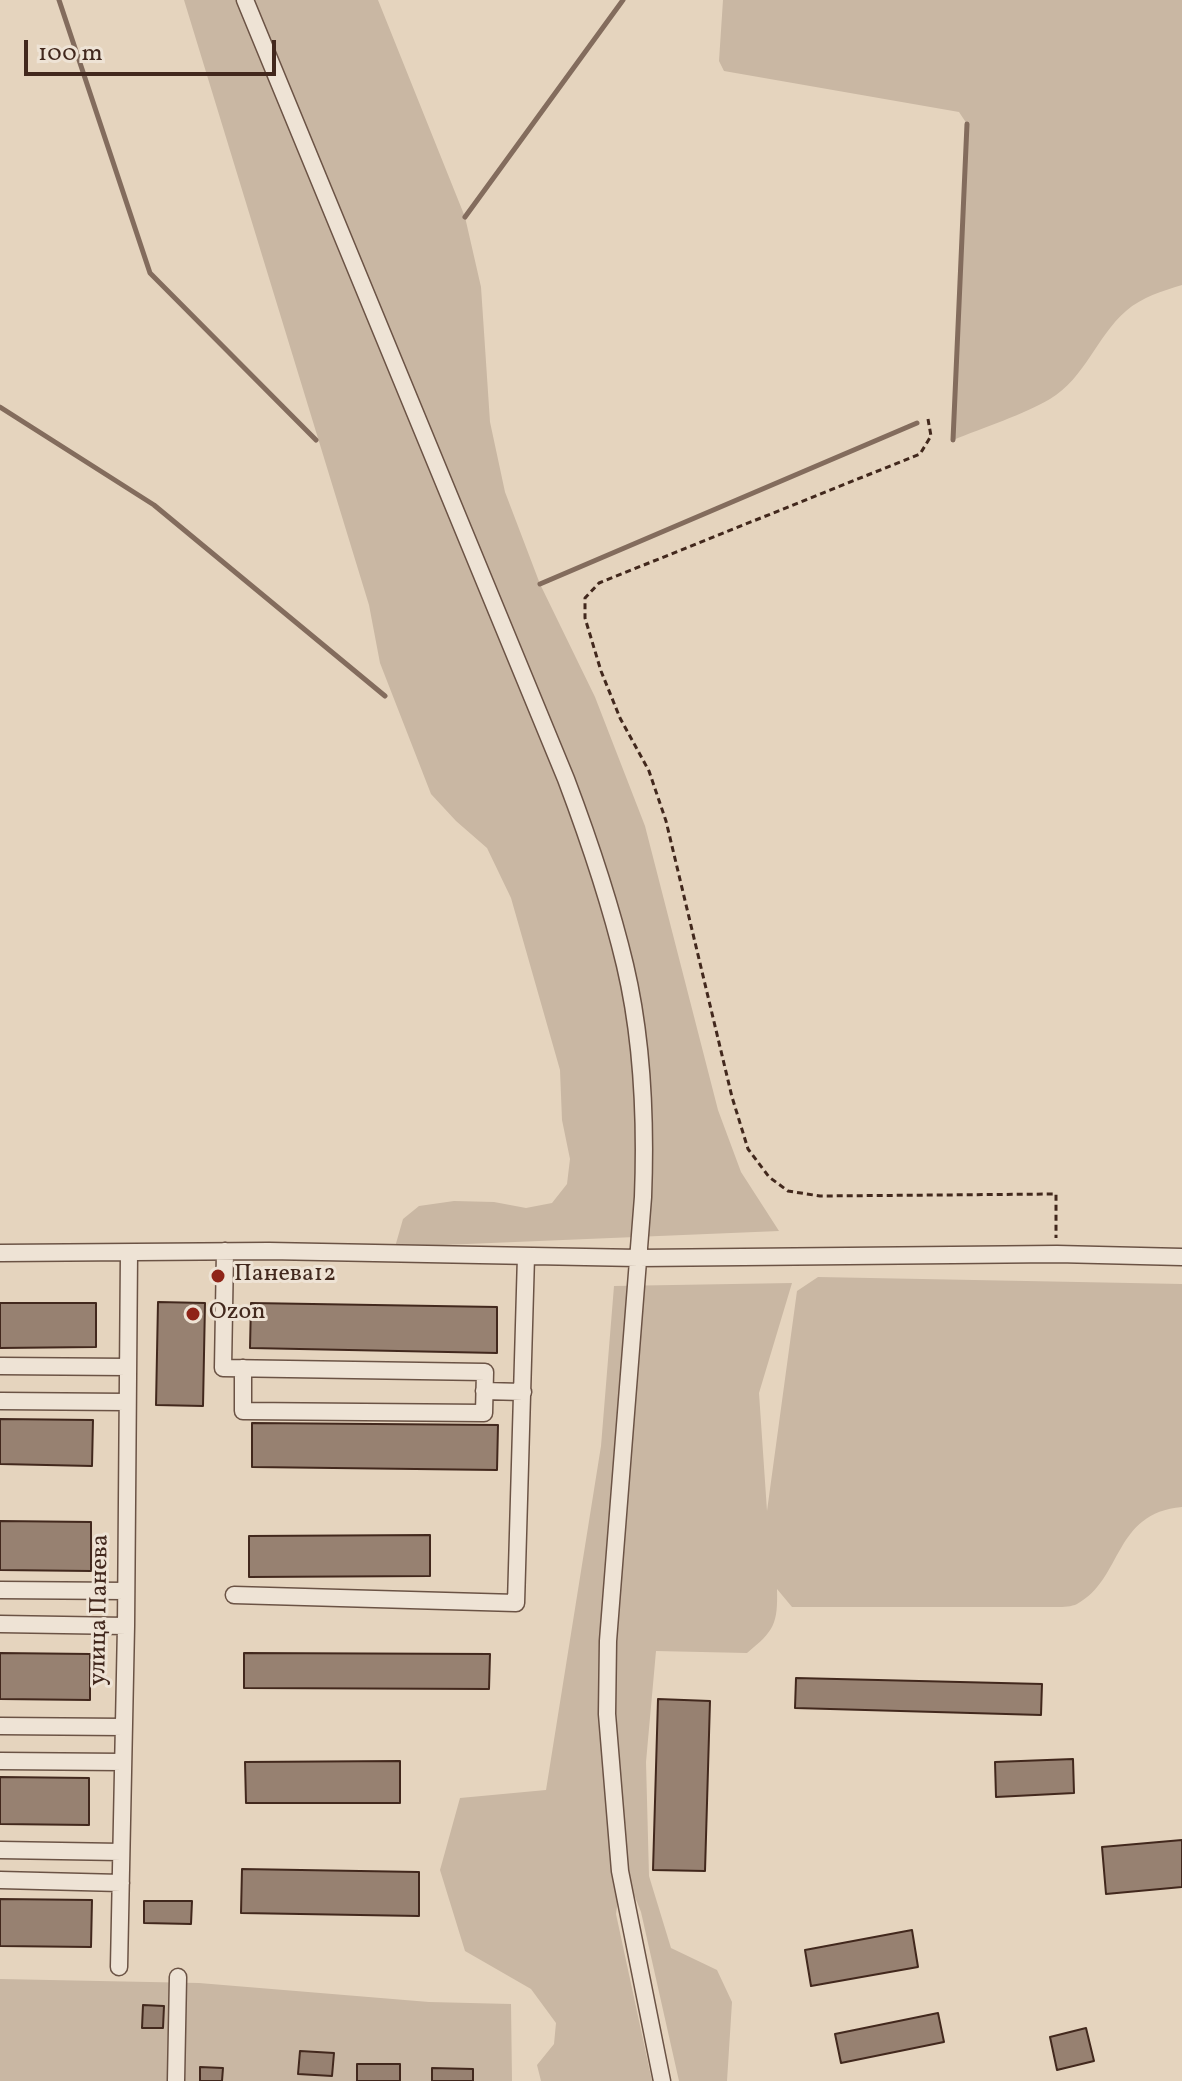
<!DOCTYPE html>
<html>
<head>
<meta charset="utf-8">
<style>
  body { margin:0 }
  #map { position:relative; width:1182px; height:2081px; overflow:hidden; background:#e5d4be; font-family:Vollkorn,serif }
  canvas { display:block }
  .scale { position:absolute; left:24px; top:40px; width:252px; height:36px; box-sizing:border-box; border:4px solid #42281d; border-top:0; padding-left:10px; font-size:24px; line-height:28px; white-space:nowrap; color:#42281d; -webkit-text-stroke:6px #eee3d5; paint-order:stroke }
</style>
</head>
<body>
<div id="map">
<canvas width="1182" height="2081"></canvas>
<div class="scale">100 m</div>
</div>
<script>
const c = document.querySelector('canvas').getContext('2d');
c.lineJoin = 'round';
function fill(path, color) { c.fillStyle = color; c.fill(path, 'evenodd'); }
function stroke(path, color, width, dash) { c.strokeStyle = color; c.lineWidth = width; c.lineCap = dash ? 'butt' : 'round'; c.setLineDash(dash || []); c.stroke(path); }
function write(font, color, halo, rows, align = 'center') {
  c.font = font + ' Vollkorn,serif'; c.lineWidth = 6; c.setLineDash([]); c.textBaseline = 'middle'; c.strokeStyle = halo; c.fillStyle = color; for (const [text, x, y, turn = 0] of rows) {
    c.save(); c.translate(x, y); c.rotate((+turn || 0) * Math.PI / 180); c.textAlign = isNaN(turn) ? turn : align; if (halo) c.strokeText(text, 0, 0); c.fillText(text, 0, 0); c.restore();
  }
}
const green = new Path2D(`
  M184 0H378L465 217 481 287 490 422 505 492 540 584 595 697 645 826 718 1110 741 1172 779 1231 395 1247 403 1219 419 1206 454 1201 494 1202 526 1208 552 1203 567 1184 570 1159 562 1120 560 1070 511 898 487 848 456 821 431 794 380 663 369 605Z
  M723 0H1182V285C1162 291 1142 297 1126 311 1096 337 1086 377 1050 399 1025 414 982 428 953 440L967 124 959 112 724 71 719 61Z
  M818 1277 1182 1284V1507C1113 1513 1123 1579 1077 1604 1069 1608 1055 1607 1047 1607H792L777 1589C778 1624 774 1631 747 1653L656 1651 646 1762 649 1876 671 1948 717 1970 732 2002 727 2081H679L641 1912 633 1892H619L616 1914 652 2081H541L537 2065 554 2044 556 2023 531 1989 465 1951 440 1870 460 1798 546 1790 601 1446 614 1286 792 1283 759 1393 767 1511 797 1291Z
  M0 1979 199 1983 429 2002 511 2004 512 2081H0Z`);
const stream = new Path2D(`
  M59 0 150 273 316 440
  M465 217 623 0
  M0 407 154 505 385 696
  M953 440 967 124
  M540 584 917 423`);
const building = new Path2D(`
  M158 1302 205 1303 203 1406 156 1405Z
  M0 1303H96V1347L0 1348Z
  M251 1303 497 1307V1353L250 1348Z
  M0 1419 93 1420 92 1466 0 1464Z
  M252 1423 498 1425 497 1470 252 1467Z
  M0 1521 91 1522V1571L0 1570Z
  M430 1535V1576L249 1577V1536Z
  M0 1653 90 1654V1700L0 1699Z
  M244 1653 490 1654 489 1689 244 1688Z
  M796 1678 1042 1684 1041 1715 795 1708Z
  M658 1699 710 1701 705 1871 653 1870Z
  M1073 1759 1074 1793 996 1797 995 1762Z
  M400 1761V1803H246L245 1762Z
  M0 1777 89 1778V1825L0 1824Z
  M1182 1840V1887L1106 1894 1102 1847Z
  M242 1869 419 1872V1916L241 1913Z
  M0 1899 92 1900 91 1947 0 1946Z
  M144 1901H192L191 1924 144 1923Z
  M912 1930 918 1967 811 1986 805 1950Z
  M143 2005 164 2006 163 2028H142Z
  M938 2013 944 2042 841 2063 835 2034Z
  M1086 2028 1094 2061 1057 2070 1050 2037Z
  M300 2051 334 2053 332 2076 298 2074Z
  M357 2064H400V2081H357Z
  M200 2067 223 2068 222 2081H200Z
  M432 2068 473 2069V2081H432Z`);
const path = new Path2D(`
  M928 419 931 436 920 454 599 583 585 598V618L601 671 620 718 649 771 666 821 732 1097 748 1149 769 1177 788 1191 820 1196 1056 1194V1238`);
const minor = new Path2D(`
  M245 0 566 779C589 840 610 902 625 965 643 1041 646 1119 643 1197L608 1641 607 1714 620 1871 662 2081
  M225 1251 223 1368 485 1372 484 1413 243 1411V1368
  M0 1253 269 1251 638 1258 1057 1254 1182 1257
  M0 1366 128 1367
  M484 1391 523 1392
  M0 1401 127 1402
  M0 1590 126 1591
  M234 1595 516 1603 526 1256
  M0 1624 126 1626
  M0 1726 124 1727
  M0 1761 123 1762
  M0 1850 121 1852
  M0 1880 121 1883
  M119 1967 126 1626 129 1253
  M176 2081 178 1977`);
const markers = [
  [218,1276,8,"#8f2418"],
  [193,1314,8,"#8f2418"]
];
const poiNames = [
  ["Панева12",234,1276],
  ["Ozon",209,1314]
];
const streetNames = [
  ["улица Панева",101,1610,-89]
];
fill(green, '#c9b7a3');
stroke(stream, '#836c5d', 5);
fill(building, '#978171');
stroke(building, '#42281d', 2);
stroke(minor, '#6b5345', 19);
stroke(path, '#42281d', 3, [6, 4]);
stroke(minor, '#eee3d5', 16);
for (const [x, y, r, color] of markers) { const dot = new Path2D(); dot.arc(x, y, r, 0, 2 * Math.PI); c.fillStyle = color; c.fill(dot); stroke(dot, '#eee3d5', 3); }
write('24px', '#42281d', '#eee3d5', poiNames, 'left');
write('24px', '#42281d', '#eee3d5', streetNames);
</script>
</body>
</html>
